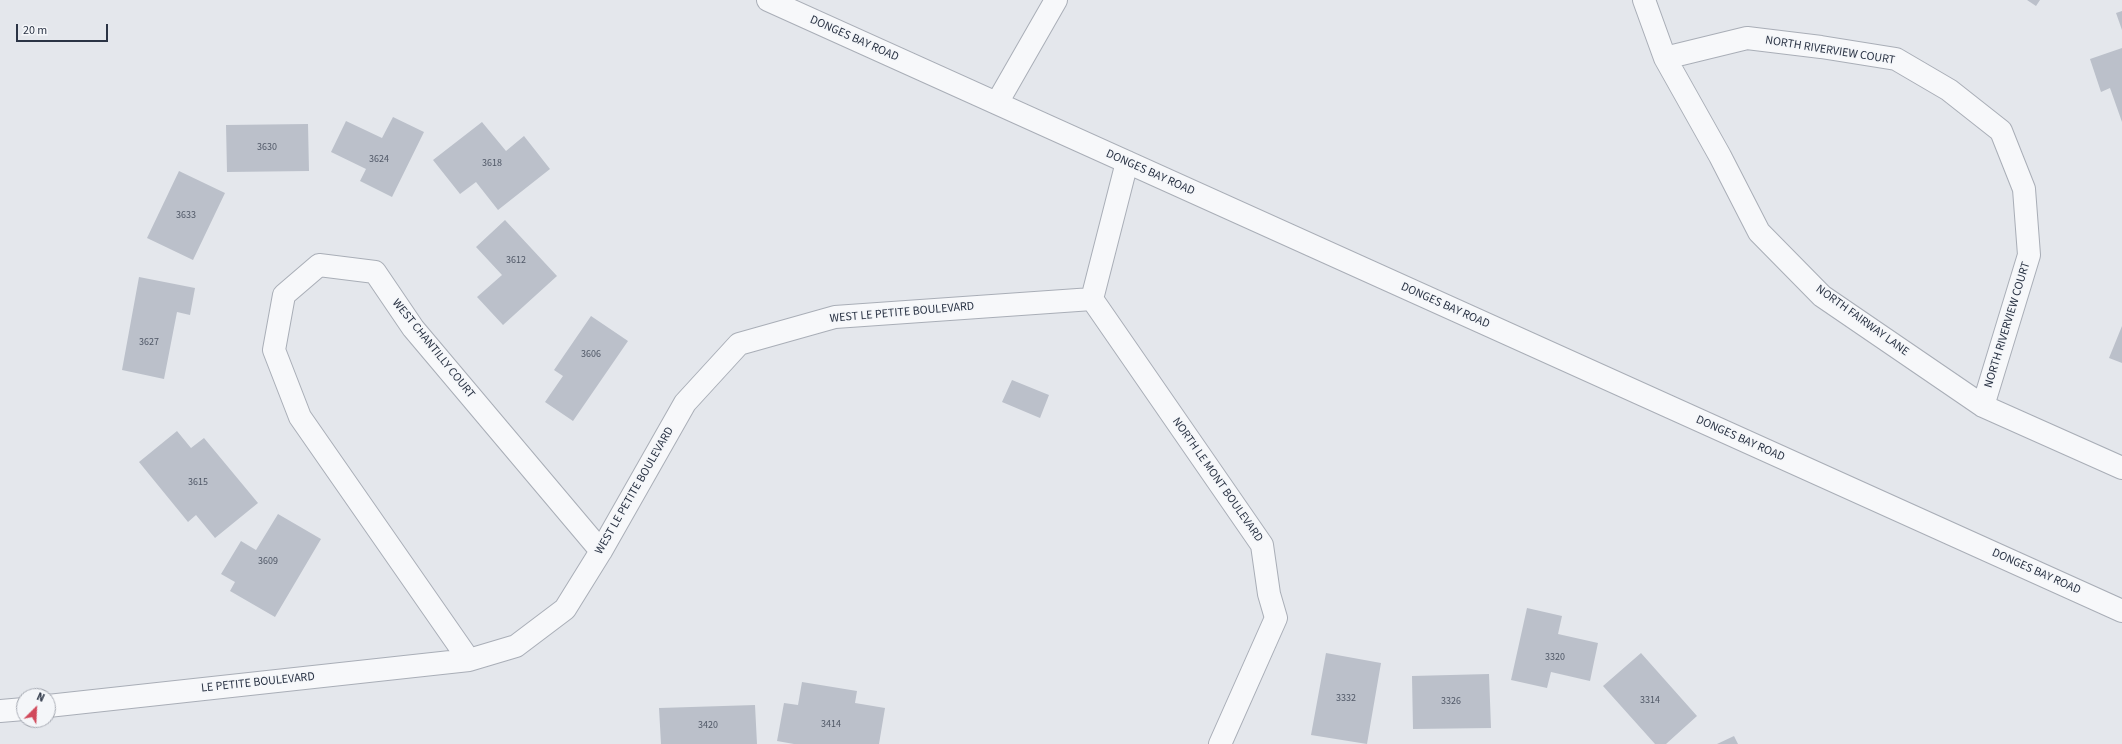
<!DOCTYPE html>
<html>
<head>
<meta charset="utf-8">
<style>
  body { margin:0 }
  #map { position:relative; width:2122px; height:744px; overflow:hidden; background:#e4e7ec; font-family:"Source Sans 3",sans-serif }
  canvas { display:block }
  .north { position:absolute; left:16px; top:688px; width:40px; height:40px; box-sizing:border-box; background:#f4f6f9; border:1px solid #a4a8b1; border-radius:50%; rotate:24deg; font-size:11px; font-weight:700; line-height:16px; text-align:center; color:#2b3445 }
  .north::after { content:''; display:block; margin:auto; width:14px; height:18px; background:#d1495b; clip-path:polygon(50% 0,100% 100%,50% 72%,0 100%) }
  .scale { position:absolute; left:16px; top:24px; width:92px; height:18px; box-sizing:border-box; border:2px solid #2b3445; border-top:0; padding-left:5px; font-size:12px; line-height:14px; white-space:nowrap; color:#2b3445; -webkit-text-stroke:3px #f4f6f9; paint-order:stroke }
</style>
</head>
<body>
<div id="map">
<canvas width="2122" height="744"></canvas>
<div class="north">N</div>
<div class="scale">20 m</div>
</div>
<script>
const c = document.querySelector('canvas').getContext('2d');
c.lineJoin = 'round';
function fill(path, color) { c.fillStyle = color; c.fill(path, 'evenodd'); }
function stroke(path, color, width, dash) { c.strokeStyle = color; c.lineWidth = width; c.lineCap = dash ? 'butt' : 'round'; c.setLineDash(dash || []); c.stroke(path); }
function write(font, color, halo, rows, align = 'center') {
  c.font = font + ' "Source Sans 3",sans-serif'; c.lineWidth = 3; c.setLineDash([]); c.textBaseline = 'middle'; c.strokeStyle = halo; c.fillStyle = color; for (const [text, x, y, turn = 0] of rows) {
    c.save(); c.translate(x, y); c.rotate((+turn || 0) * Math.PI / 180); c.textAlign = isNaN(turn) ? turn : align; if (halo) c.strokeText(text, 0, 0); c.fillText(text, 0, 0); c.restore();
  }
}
const building = new Path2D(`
  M2027 0H2040L2036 6Z
  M2122 11V30L2116 13Z
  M2122 48V122L2110 88 2101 92 2090 59Z
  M393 117 424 132 392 197 360 181 366 169 331 152 346 121 382 138Z
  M482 122 506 151 524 136 550 169 498 210 476 182 460 194 433 160Z
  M308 124 309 171 227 172 226 125Z
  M179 171 225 193 193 260 147 238Z
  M505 220 557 276 503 325 477 297 502 275 476 247Z
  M139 277 195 288 190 315 177 312 164 379 122 370Z
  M591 316 628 341 573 421 545 402 563 376 554 370Z
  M2122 326V363L2109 358Z
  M1012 380 1049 395 1040 418 1002 402Z
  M177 431 191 448 204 438 258 503 215 538 196 515 188 522 139 462Z
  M278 514 321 539 275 617 230 591 235 582 221 574 241 541 256 550Z
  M1527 608 1562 616 1558 634 1598 643 1590 681 1551 672 1547 688 1511 680Z
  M1326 653 1381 663 1367 744 1311 735Z
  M1641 653 1697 716 1666 744H1655L1603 686Z
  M1489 674 1491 728 1413 729 1412 676Z
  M802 682 857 691 855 703 885 708 879 744H794L777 741 784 703 798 705Z
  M755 705 757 744H661L659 708Z
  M1734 736 1738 744H1717Z`);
const minor = new Path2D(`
  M768 0 2122 611
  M1644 0 1665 58 1720 156 1759 232 1822 296 1983 406 2122 468
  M1665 58 1747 38 1821 47 1896 59 1949 90 2001 131 2024 189 2029 255 1983 406
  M997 103 1056 0
  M1092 299 1262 545 1269 594 1276 618 1220 744
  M469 660 300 417 274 350 284 295 319 265 375 272 413 328 601 551
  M48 706 469 660 516 646 565 609 601 551 685 403 739 344 835 317 1092 299 1127 162
  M0 711 24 709`);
const numberNames = [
  ["3630",267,148],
  ["3624",379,160],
  ["3618",492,164],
  ["3633",186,216],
  ["3612",516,261],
  ["3627",149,343],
  ["3606",591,355],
  ["3615",198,483],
  ["3609",268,562],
  ["3320",1555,658],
  ["3332",1346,699],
  ["3314",1650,701],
  ["3326",1451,702],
  ["3414",831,725],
  ["3420",708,726]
];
const streetNames = [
  ["DONGES BAY ROAD",854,39,24],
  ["NORTH RIVERVIEW COURT",1830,51,9],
  ["DONGES BAY ROAD",1150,173,24],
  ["DONGES BAY ROAD",1445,306,24],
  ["WEST LE PETITE BOULEVARD",902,313,-5],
  ["NORTH FAIRWAY LANE",1862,321,36],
  ["NORTH RIVERVIEW COURT",2008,325,-73],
  ["WEST CHANTILLY COURT",433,349,51],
  ["DONGES BAY ROAD",1740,439,24],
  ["NORTH LE MONT BOULEVARD",1217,480,55],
  ["WEST LE PETITE BOULEVARD",635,491,-60],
  ["DONGES BAY ROAD",2036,572,24],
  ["LE PETITE BOULEVARD",258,683,-6]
];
fill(building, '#bbc0ca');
stroke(minor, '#a9aeb7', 24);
stroke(minor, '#f7f8fa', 22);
write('10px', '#4f5766', null, numberNames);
write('12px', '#2b3445', '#f4f6f9', streetNames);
</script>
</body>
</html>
